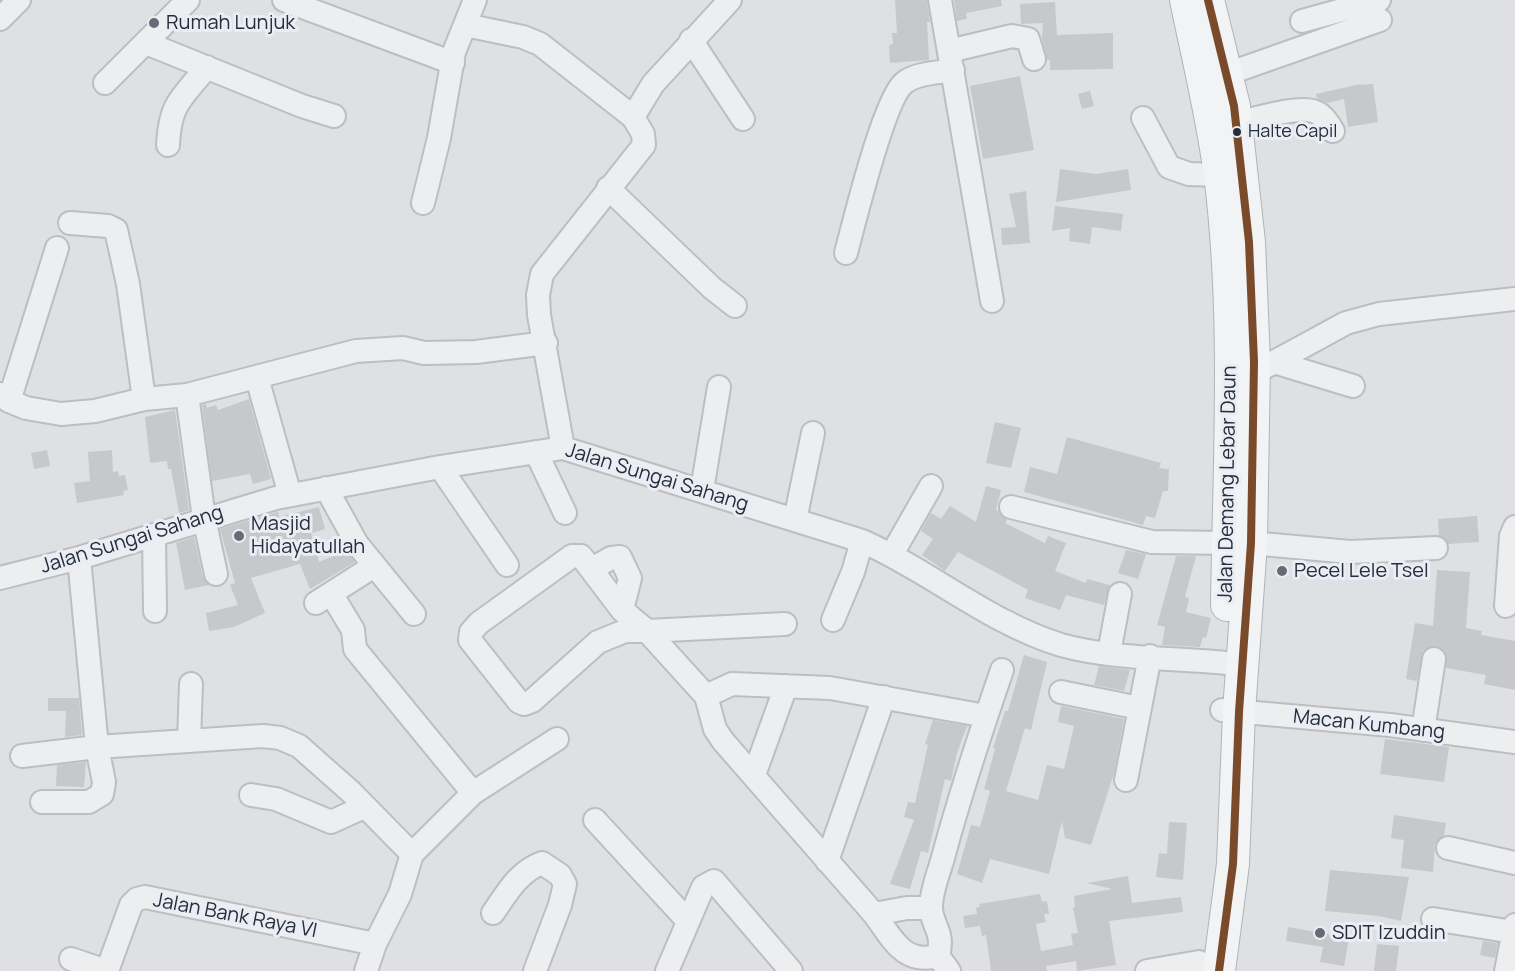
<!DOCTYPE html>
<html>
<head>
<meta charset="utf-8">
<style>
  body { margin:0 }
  canvas { display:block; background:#dee0e3 }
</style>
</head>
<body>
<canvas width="1515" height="971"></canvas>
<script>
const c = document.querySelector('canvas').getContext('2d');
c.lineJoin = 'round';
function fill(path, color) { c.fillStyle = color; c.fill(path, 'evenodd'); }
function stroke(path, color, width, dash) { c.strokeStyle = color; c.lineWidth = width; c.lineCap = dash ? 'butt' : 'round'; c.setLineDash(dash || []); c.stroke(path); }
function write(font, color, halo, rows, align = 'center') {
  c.font = font + ' Manrope,sans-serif'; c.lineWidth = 6; c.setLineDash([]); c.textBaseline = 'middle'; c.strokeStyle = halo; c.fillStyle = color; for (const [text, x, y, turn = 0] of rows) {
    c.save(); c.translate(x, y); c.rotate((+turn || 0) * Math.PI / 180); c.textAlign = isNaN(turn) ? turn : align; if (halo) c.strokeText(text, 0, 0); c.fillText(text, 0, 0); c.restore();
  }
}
const building = new Path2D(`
  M895 0H927L930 22H927L929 60 890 63 889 45 893 44 892 33H897Z
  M954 0H1001L1002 6 966 13 967 19 957 21Z
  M1055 2 1057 35 1113 33V69L1050 70V60H1047L1042 38 1043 23 1021 24 1020 4Z
  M1020 76 1034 150 983 159 970 86Z
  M1373 84 1378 122 1348 127 1344 99 1328 103 1317 98 1316 94 1356 85Z
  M1090 91 1094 106 1082 109 1078 94Z
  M1060 169 1096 174 1128 169 1131 190 1056 202Z
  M1026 191 1030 243 1002 245 1001 228 1016 227 1009 194Z
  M1055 206 1123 214 1121 231 1092 227 1090 244 1069 241 1070 228 1052 231Z
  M249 399 271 479 253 484 250 474 212 481 202 405 206 404 207 408 216 405 218 410Z
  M175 410 189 510 179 513 171 469H168L167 461 150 463 145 417Z
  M995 422 1021 428 1011 468 986 463Z
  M1067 437 1161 463 1159 468 1169 469 1168 491H1163L1155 518 1146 516 1143 525 1024 492 1030 467 1057 474Z
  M47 450 50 466 34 469 31 453Z
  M112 450 113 472 118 471 119 476 125 475 128 490 123 491 124 495 77 503 74 483 90 481 88 452Z
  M986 486 1001 490 996 509 1007 520 1005 523 1045 543 1048 536 1066 543 1055 571 1086 583 1087 579 1110 585 1104 605 1066 595 1060 610 1025 598 1028 590 958 552 945 571 922 555 933 539 921 531 931 513 941 519 950 506 976 522Z
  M319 507 325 529 311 533 319 562 346 551 355 562 310 589 300 564 251 578 265 613 234 627 209 631 206 613 238 605 230 585 235 583 220 529 278 512 279 517Z
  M1477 516 1479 542 1448 544 1439 535 1438 519Z
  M194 537 203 577 209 585 185 590 176 543Z
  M1126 550 1146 554 1138 579 1118 573Z
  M1176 556H1196L1185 597 1189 598 1186 612 1211 618 1206 638 1203 637 1200 647 1162 645 1165 627 1157 625Z
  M1437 570 1470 572 1466 628 1482 631 1481 635 1515 641V690L1484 684 1486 675 1446 668V654L1435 646 1423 651 1417 681 1406 679 1415 623 1433 626Z
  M1024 655 1047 662 1031 730 1025 728 1006 791 1038 800 1047 765 1064 769 1074 726 1058 722 1061 706 1124 719 1114 773 1091 845 1065 838 1062 821 1049 874 990 859 982 883 957 874 971 825 980 827 990 791 984 789 995 749 993 748 1005 711H1008Z
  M1099 666 1130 670 1124 691 1094 685Z
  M48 698H79L82 735 65 737 66 711H48Z
  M933 720 967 726 957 753 951 781 945 779 928 853 921 851 910 889 890 884 914 820 904 817 908 802 915 803 928 745 925 744Z
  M1385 739 1449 747 1444 782 1380 774Z
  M86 762 84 787 56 786 57 765Z
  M1394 815 1446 823 1444 835 1435 844 1433 872 1401 868 1404 840 1391 838Z
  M1169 822 1187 823 1183 880 1156 877 1159 853 1167 854Z
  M1330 870 1409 877 1401 921 1379 916 1325 911Z
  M1128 876 1132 903 1181 897 1183 912 1109 921 1116 965 1077 971 1076 961 1046 966 1047 971H991L986 935 982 936 980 926 965 928 963 916 977 914 976 908 980 907 979 904 1040 894 1042 902 1047 901 1049 914H1044L1046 922 1036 924 1041 951 1073 945 1071 934 1078 933 1073 908 1075 907 1074 896 1112 889 1087 883Z
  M1288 927 1349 938 1344 966 1320 962 1323 947 1286 941Z
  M1483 941 1498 943 1495 958 1480 955Z
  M1377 944 1399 946 1396 971H1374Z`);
const minor = new Path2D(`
  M284 0 453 63
  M940 0 992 301
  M0 19 19 0
  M1302 21 1379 0
  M465 25 523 37 540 44 633 117
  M691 40 743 119
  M146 43 302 106 334 116
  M949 51 1012 36 1028 39 1034 59
  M1227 74 1380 20
  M105 83 188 0
  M1143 118 1169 167 1189 174 1220 175
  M1236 123C1256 119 1294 106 1313 111 1323 114 1328 123 1333 131
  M168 145C170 103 181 99 207 67
  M608 188 712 288 735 306
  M423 203 439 138 454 52 475 0
  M70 223 108 226 116 230 128 284 144 399
  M846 253C854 223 884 99 904 83 916 73 937 73 953 70
  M1274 362 1353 386
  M1254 373 1346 323 1379 314 1515 299
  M257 378 290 495
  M0 394 9 401 26 408 61 414 95 411 144 399 187 395 356 351 403 348 424 353 476 352 546 343
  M187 395 204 518 216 574
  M9 401 57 248
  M563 448 539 315 538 295 542 274 644 145 643 134 633 117 653 84 730 0
  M536 452 565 513
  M440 467 507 565
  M326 488 357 544 414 614
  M702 490 719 387
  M1011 507 1152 542 1228 543
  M795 520 813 433
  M154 535 155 611
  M1251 543 1350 552 1436 548
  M892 554 931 486
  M592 569 611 558 620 557 630 578 622 610
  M0 578 79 558 276 498 440 467 563 448 862 541C930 571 989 623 1061 645 1111 659 1174 658 1226 663
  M332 595 353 630 355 649 473 793
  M316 603 374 566
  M1506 606 1511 536 1515 527
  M833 620 853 572 862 541
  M785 624 647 631H625L598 642 532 701 524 704 519 702 470 640 471 632 479 623 572 556H581L622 610 647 631 706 696 715 729 723 741 874 914C893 939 903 965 938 956L949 971
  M1109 653 1120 594
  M1061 692 1139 708
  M706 696 732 684 830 688 986 716
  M1222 710 1390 725 1515 742
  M1423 730 1434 659
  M189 741 191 684
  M22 756 97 747 263 736 280 738 299 746 351 792 412 854
  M754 775 786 686
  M1126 780 1150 656
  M251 795 276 799 331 822 364 807
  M42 802H89L102 794 104 782 97 747 79 558
  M595 820 687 920
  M1448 848 1515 863
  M827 861 884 697
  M493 913C507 893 518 872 542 863L560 875 565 884 560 905 535 971
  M874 914 907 908H931
  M1433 919 1513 932
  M938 956C945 931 931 926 931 907 931 890 940 870 944 854 961 791 981 731 1002 670
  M71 959 106 971
  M107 971 131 905 137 899 145 897 375 944
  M366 971 375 944 400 894 412 854 473 793 557 739
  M667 971 703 887 714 881 791 971
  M1147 971 1199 962
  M1506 971 1515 925`);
const highway = new Path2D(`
  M1186 0C1198 58 1212 115 1220 174 1238 316 1229 463 1227 605
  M1208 0 1234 106 1249 242 1254 362 1251 543 1239 712 1233 864 1219 971`);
const bus1 = new Path2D(`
  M1208 0 1234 106 1249 242 1254 362 1251 543 1239 712 1233 864 1219 971`);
const markers = [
  [154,23,6,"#666c76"],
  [1237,132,5,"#262d3b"],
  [239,536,6,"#666c76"],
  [1282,571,6,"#666c76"],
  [1320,933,6,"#666c76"]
];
const busNames = [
  ["Halte Capil",1248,132]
];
const poiNames = [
  ["Rumah Lunjuk",166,23],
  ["Masjid",251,524],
  ["Hidayatullah",251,547],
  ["Pecel Lele Tsel",1294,571],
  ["SDIT Izuddin",1332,933]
];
const streetNames = [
  ["Jalan Sungai Sahang",657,478,17],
  ["Jalan Demang Lebar Daun",1228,484,-89],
  ["Jalan Sungai Sahang",132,540,-17],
  ["Macan Kumbang",1369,725,6],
  ["Jalan Bank Raya VI",235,916,11]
];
fill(building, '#c6c8cb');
stroke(minor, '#bcbec1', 26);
stroke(highway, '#b0b3b8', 34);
stroke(minor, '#edeef0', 22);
stroke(highway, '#f2f3f4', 32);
stroke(bus1, '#7a4b2a', 8);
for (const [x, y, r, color] of markers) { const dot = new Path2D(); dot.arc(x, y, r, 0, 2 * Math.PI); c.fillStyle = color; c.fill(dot); stroke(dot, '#eaeef4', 2); }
write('18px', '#262d3b', '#eaeef4', busNames, 'left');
write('20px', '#262d3b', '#eaeef4', poiNames, 'left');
write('20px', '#262d3b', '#eaeef4', streetNames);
</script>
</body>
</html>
